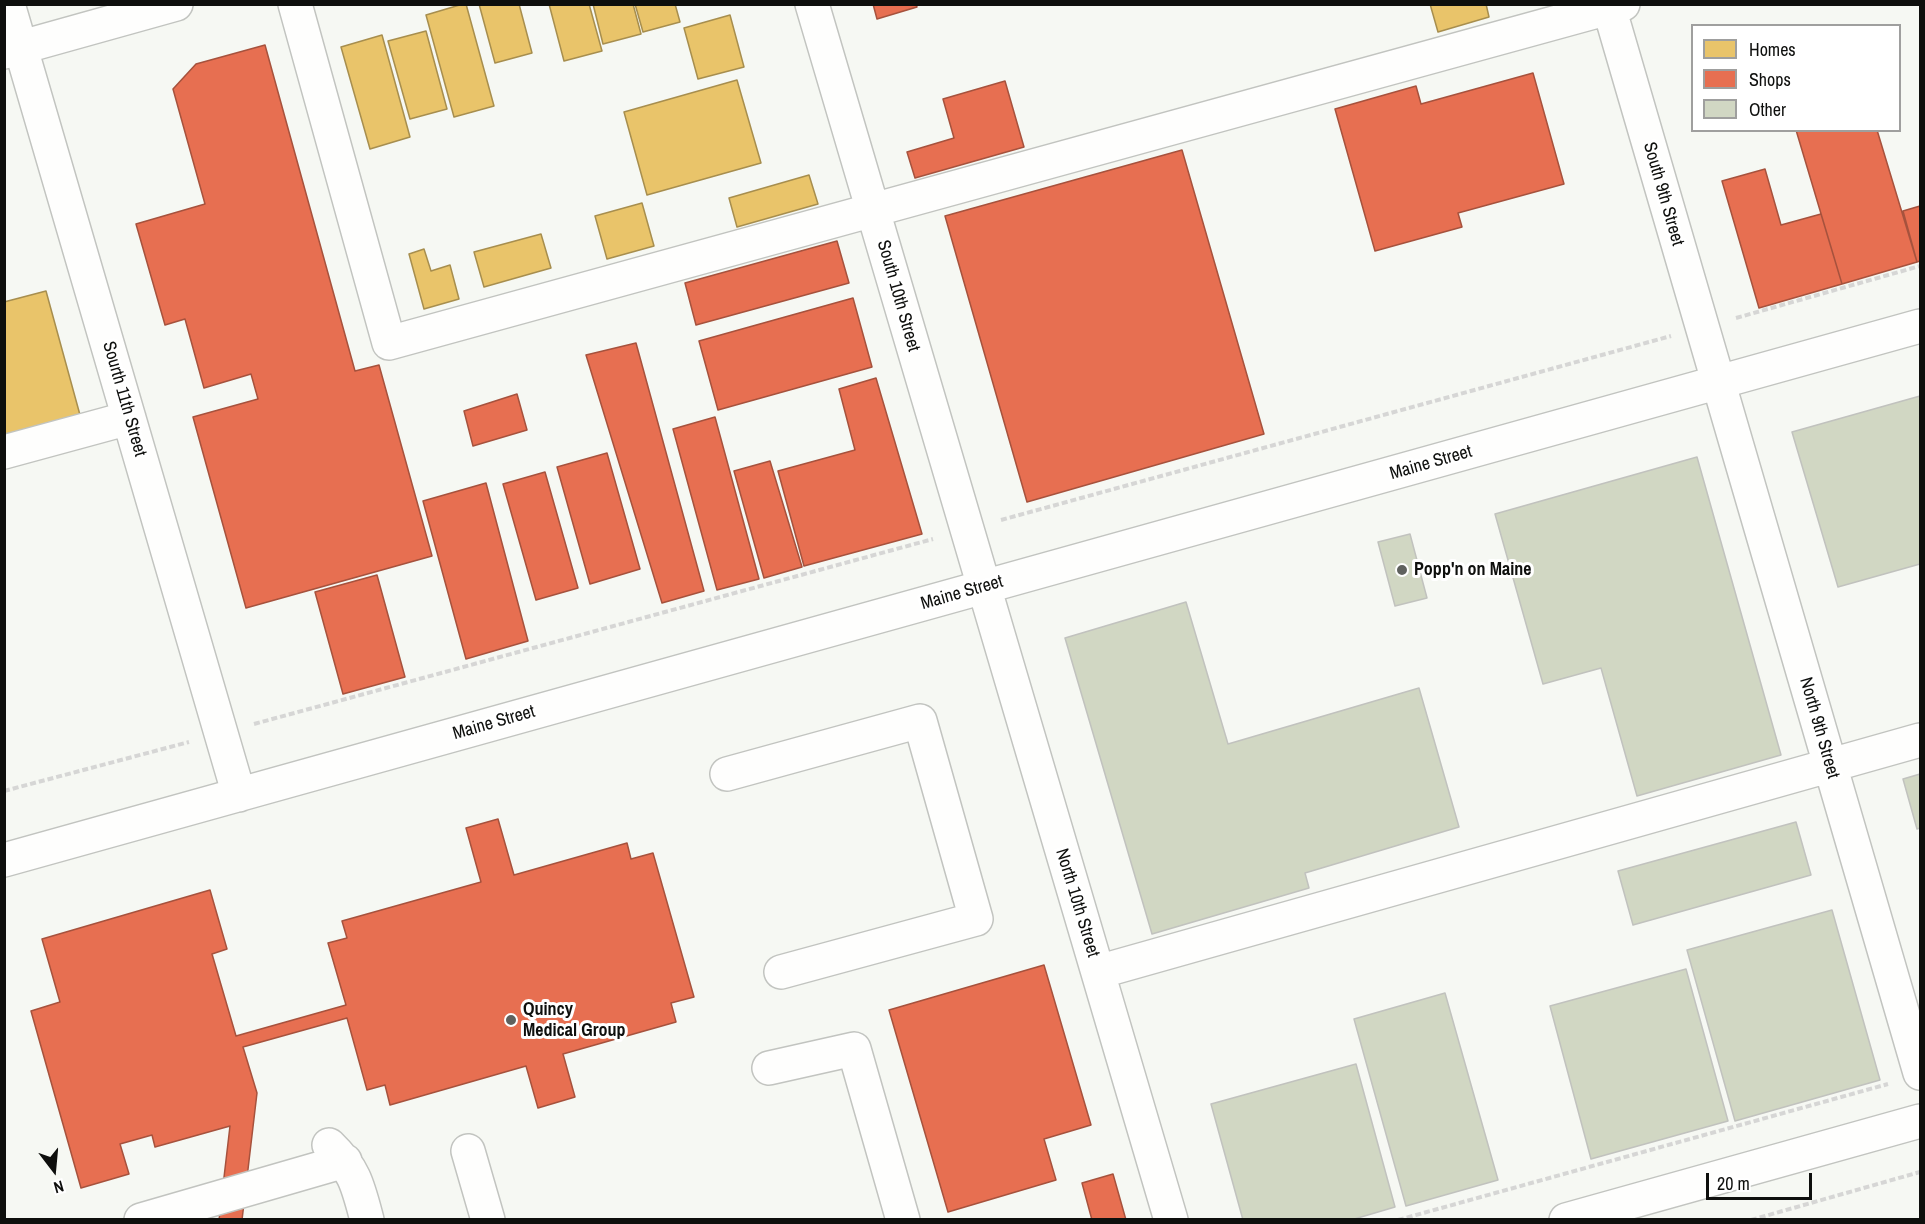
<!DOCTYPE html>
<html>
<head>
<meta charset="utf-8">
<style>
  body { margin:0 }
  #map { position:relative; width:1925px; height:1224px; overflow:hidden; background:#f6f8f3; font-family:"Archivo Narrow",sans-serif }
  canvas { display:block }
  .frame { position:absolute; inset:0; border:6px solid #0e0f0d; pointer-events:none }
  .legend { position:absolute; left:1691px; top:24px; width:210px; height:108px; box-sizing:border-box; background:#fff; border:2px solid #9f9f9e; margin:0; padding:8px 10px; list-style:none; font-size:18px; color:#0e0f0d }
  .legend li { display:flex; align-items:center; gap:12px; height:30px }
  .legend b { width:30px; border:2px solid #9f9f9e }
  .north { position:absolute; left:24px; top:1140px; width:60px; height:60px; -webkit-text-stroke:4px #fff; paint-order:stroke; rotate:164deg; font-size:16px; font-weight:700; line-height:24px; text-align:center; color:#0e0f0d }
  .north::after { content:''; display:block; margin:auto; width:21px; height:27px; background:#0e0f0d; clip-path:polygon(50% 0,100% 100%,50% 72%,0 100%) }
  .scale { position:absolute; left:1706px; top:1173px; width:106px; height:27px; box-sizing:border-box; border:3px solid #0e0f0d; border-top:0; padding-left:8px; font-size:18px; line-height:21px; white-space:nowrap; color:#0e0f0d; -webkit-text-stroke:4px #fff; paint-order:stroke }
</style>
</head>
<body>
<div id="map">
<canvas width="1925" height="1224"></canvas>
<div class="frame"></div>
<ul class="legend">
<li><b style="height:16px;background:#e9c46a"></b>Homes</li>
<li><b style="height:16px;background:#e76f51"></b>Shops</li>
<li><b style="height:16px;background:#d1d7c3"></b>Other</li>
</ul>
<div class="north">N</div>
<div class="scale">20 m</div>
</div>
<script>
const c = document.querySelector('canvas').getContext('2d');
c.lineJoin = 'round';
function fill(path, color) { c.fillStyle = color; c.fill(path, 'evenodd'); }
function stroke(path, color, width, dash) { c.strokeStyle = color; c.lineWidth = width; c.lineCap = dash ? 'butt' : 'round'; c.setLineDash(dash || []); c.stroke(path); }
function write(font, color, halo, rows, align = 'center') {
  c.font = font + ' "Archivo Narrow",sans-serif'; c.lineWidth = 6; c.setLineDash([]); c.textBaseline = 'middle'; c.strokeStyle = halo; c.fillStyle = color; for (const [text, x, y, turn = 0] of rows) {
    c.save(); c.translate(x, y); c.rotate((+turn || 0) * Math.PI / 180); c.textAlign = isNaN(turn) ? turn : align; if (halo) c.strokeText(text, 0, 0); c.fillText(text, 0, 0); c.restore();
  }
}
const homes = new Path2D(`
  M463 4H466L494 106 454 117 426 15Z
  M479 4H519L532 53 495 63Z
  M549 4H589L602 51 564 61Z
  M593 4H633L641 34 603 44Z
  M635 4H675L680 22 643 32Z
  M1430 4H1486L1489 17 1438 32Z
  M730 15 744 67 698 79 684 28Z
  M426 31 447 109 410 119 388 41Z
  M382 35 410 137 370 149 341 47Z
  M737 80 761 163 647 195 624 112Z
  M809 175 818 204 737 227 729 198Z
  M642 203 654 246 607 259 595 216Z
  M541 234 551 268 484 287 474 252Z
  M424 249 431 271 450 265 459 299 424 309 409 254Z
  M46 291 80 415 4 436V302Z`);
const shops = new Path2D(`
  M873 4H916L917 7 877 19Z
  M265 45 355 371 379 365 432 556 246 608 193 417 258 399 251 374 204 388 185 319 165 325 136 224 205 204 173 89 196 64Z
  M1533 73 1564 184 1458 213 1462 227 1375 251 1335 109 1416 86 1421 104Z
  M1005 81 1024 147 915 178 907 152 954 138 943 99Z
  M1796 130H1877L1917 262 1842 284Z
  M1182 150 1264 434 1027 502 945 216Z
  M1765 169 1781 225 1821 214 1842 284 1759 308 1722 181Z
  M1920 206V261L1917 262 1903 211Z
  M837 241 849 283 696 325 685 283Z
  M853 298 872 367 718 410 699 341Z
  M636 343 704 591 662 603 586 355Z
  M876 378 922 534 804 566 778 471 855 450 839 389Z
  M517 394 527 430 473 446 464 411Z
  M715 417 759 579 717 590 673 429Z
  M607 453 640 569 590 584 557 467Z
  M770 461 802 567 764 578 734 471Z
  M545 472 578 588 536 600 503 484Z
  M486 483 528 641 466 659 423 501Z
  M377 575 405 677 343 694 315 592Z
  M498 819 514 875 627 843 631 859 653 853 694 997 671 1003 676 1022 563 1054 575 1097 538 1108 526 1066 390 1105 385 1085 367 1090 347 1018 243 1047 257 1093 242 1220H219L230 1126 155 1147 152 1135 120 1144 129 1174 81 1188 31 1011 60 1002 42 939 210 890 227 949 212 954 236 1036 346 1005 328 943 347 938 342 921 481 882 466 828Z
  M1044 965 1091 1125 1044 1139 1056 1180 948 1212 889 1010Z
  M1113 1174 1126 1220H1092L1082 1183Z`);
const building = new Path2D(`
  M1920 396V564L1838 587 1792 432Z
  M1697 457 1781 755 1637 796 1601 668 1543 684 1495 514Z
  M1410 534 1427 598 1395 606 1378 542Z
  M1186 602 1228 744 1419 688 1459 827 1305 873 1309 888 1152 934 1065 638Z
  M1920 774V828L1917 829 1903 779Z
  M1796 822 1811 875 1633 925 1618 871Z
  M1832 910 1880 1080 1735 1121 1687 950Z
  M1686 969 1728 1121 1591 1159 1550 1006Z
  M1445 993 1498 1180 1406 1206 1354 1019Z
  M1356 1064 1395 1207 1351 1220H1243L1211 1104Z`);
const path = new Path2D(`
  M1736 318 1920 266
  M1001 520 1671 336
  M254 724 933 539
  M4 791 189 742
  M1398 1220 1888 1084
  M1751 1220 1920 1172`);
const minor = new Path2D(`
  M8 4 239 795
  M295 4 389 343 1623 4
  M812 4 1171 1220
  M1608 4 1920 1073
  M4 52 176 4
  M4 452 129 418
  M727 774 920 721 976 919 781 972
  M4 860 1920 326
  M1098 972 1920 740
  M769 1068 854 1049 903 1220
  M329 1145C355 1170 358 1186 367 1220
  M468 1151 488 1220
  M141 1220 345 1161
  M1566 1220 1920 1121`);
const markers = [
  [1402,570,6,"#5f615e"],
  [511,1020,6,"#5f615e"]
];
const streetNames = [
  ["South 9th Street",1663,194,74],
  ["South 10th Street",898,296,74],
  ["Sourth 11th Street",124,399,74],
  ["Maine Street",1431,463,-16],
  ["Maine Street",962,593,-16],
  ["Maine Street",494,723,-16],
  ["North 9th Street",1819,728,74],
  ["North 10th Street",1077,903,73]
];
const poiNames = [
  ["Popp'n on Maine",1414,570],
  ["Quincy",523,1010],
  ["Medical Group",523,1031]
];
fill(homes, '#e9c46a');
stroke(homes, '#a78e4e', 1.5);
fill(shops, '#e76f51');
stroke(shops, '#a6523d', 1.5);
fill(building, '#d1d7c3');
stroke(building, '#c1c2be', 1.5);
stroke(minor, '#c2c4c0', 36);
stroke(path, '#d6d6d5', 4, [6, 3]);
stroke(minor, '#fefefd', 33);
for (const [x, y, r, color] of markers) { const dot = new Path2D(); dot.arc(x, y, r, 0, 2 * Math.PI); c.fillStyle = color; c.fill(dot); stroke(dot, '#fff', 2); }
write('18px', '#0e0f0d', '#fff', streetNames);
write('bold 18px', '#0e0f0d', '#fff', poiNames, 'left');
</script>
</body>
</html>
